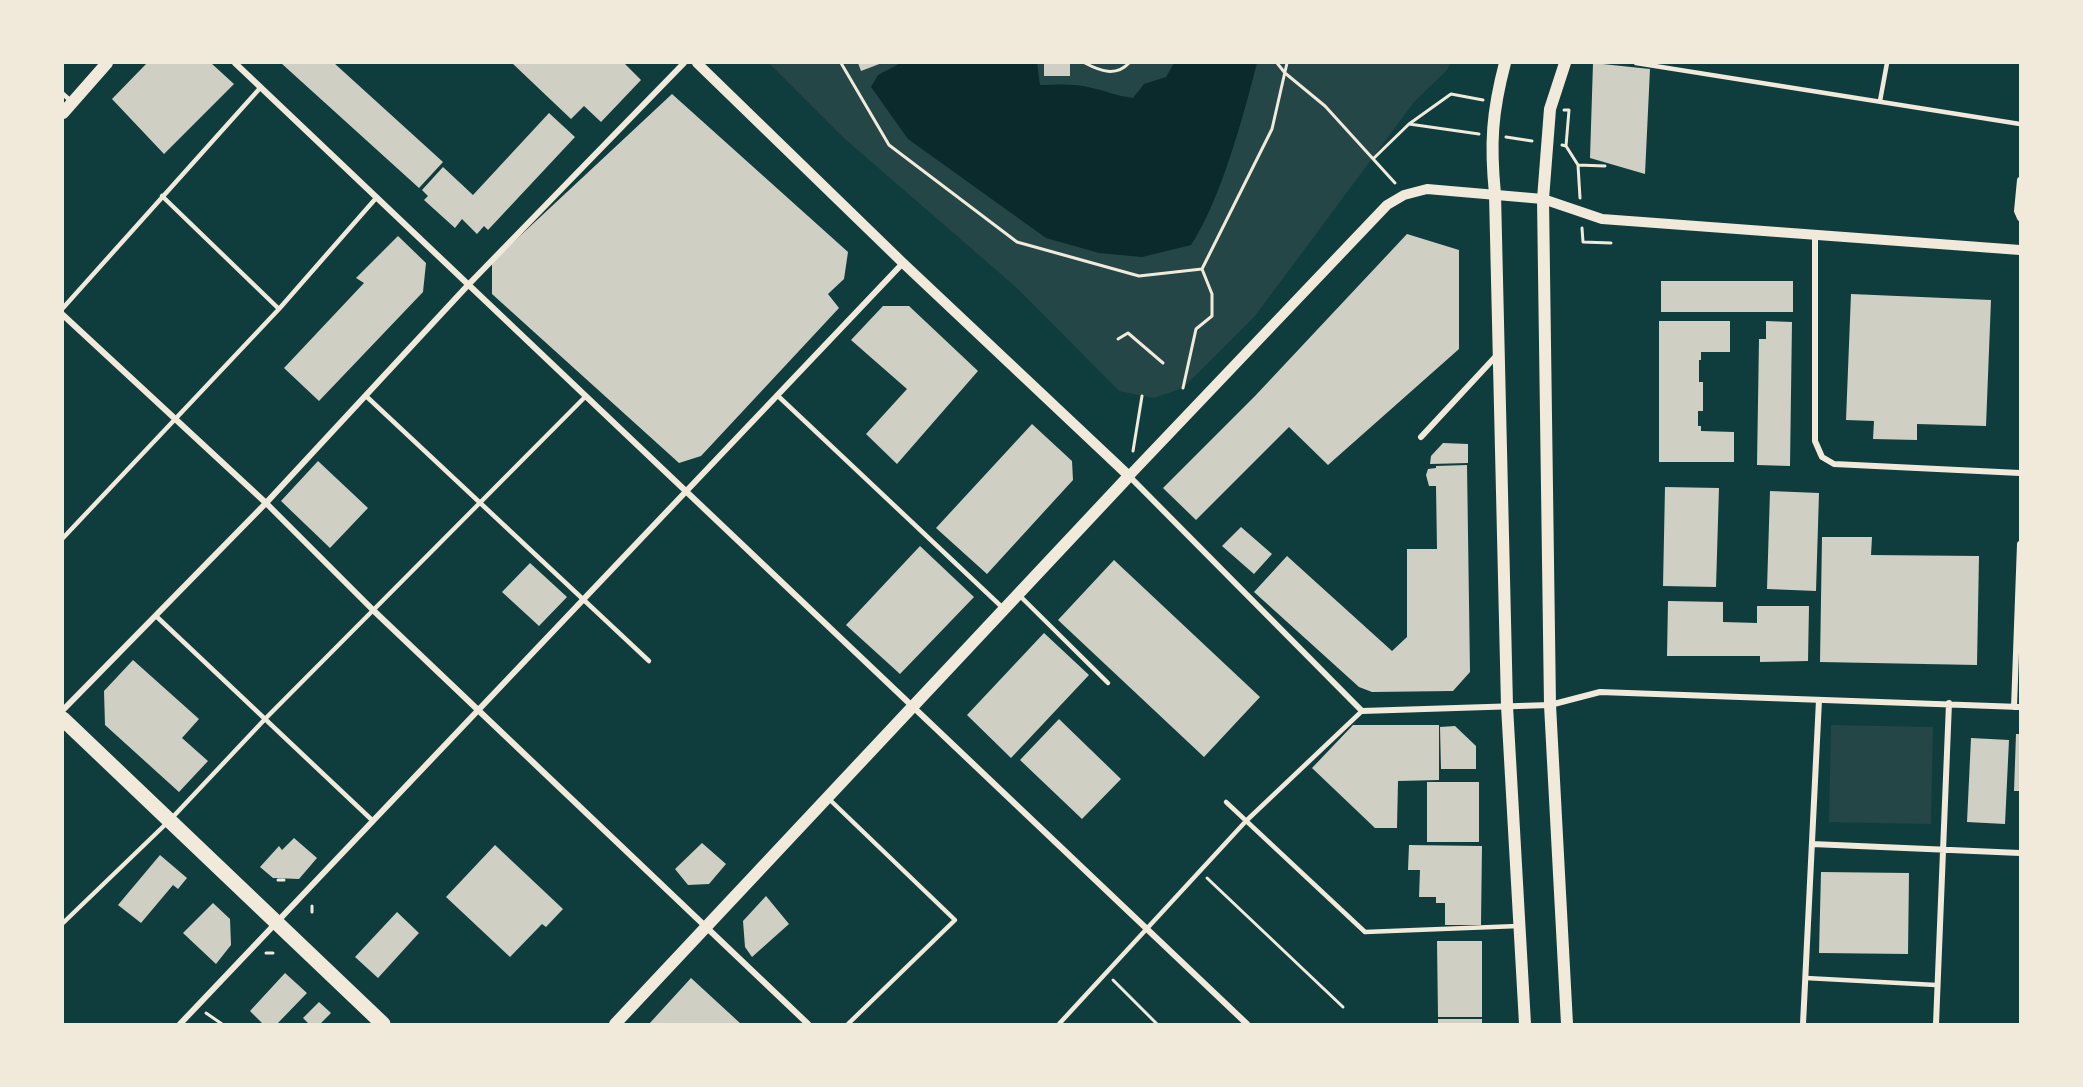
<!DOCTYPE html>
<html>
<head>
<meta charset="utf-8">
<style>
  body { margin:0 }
  #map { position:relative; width:2083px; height:1087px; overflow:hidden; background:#0f3d3e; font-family:"Noto Sans",sans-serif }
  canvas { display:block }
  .frame { position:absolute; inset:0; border:64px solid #f1e9da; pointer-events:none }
</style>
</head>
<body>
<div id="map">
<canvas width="2083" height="1087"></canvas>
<div class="frame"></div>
</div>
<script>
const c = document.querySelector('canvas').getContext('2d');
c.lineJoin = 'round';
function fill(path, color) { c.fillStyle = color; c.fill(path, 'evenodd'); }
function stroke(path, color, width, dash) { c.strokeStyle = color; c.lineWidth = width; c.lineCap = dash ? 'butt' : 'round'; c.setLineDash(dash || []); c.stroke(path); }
const green = new Path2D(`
  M769 63H1450L1447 70 1414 102 1255 316 1183 388 1154 398 1119 391 1017 288 845 139Z
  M1831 725 1933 727 1931 824 1829 822Z`);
const water = new Path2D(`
  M901 63H1037L1040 85C1057 85 1074 83 1092 88 1107 91 1116 96 1133 98L1144 84 1166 77 1174 63H1257C1243 117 1221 199 1191 245L1142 257 1099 253 1046 238 908 139 871 87 878 75Z`);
const building = new Path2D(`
  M147 63H211L234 84 164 154 112 99Z
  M281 63H334L443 162 419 188Z
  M512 63H624L641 80 601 122 584 106 571 119Z
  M858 63H882L861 71Z
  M1044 63H1070V76H1044Z
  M1593 63 1650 69 1645 174 1590 158Z
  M672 94 848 252 844 279 828 294 839 308 701 456 679 463 492 294V262Z
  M549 113 575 137 488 230 484 226 477 234 462 219 455 228 424 200 428 196 422 190 443 167 473 195Z
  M1407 234 1459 250V349L1328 465 1289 427 1196 520 1163 488 1255 396Z
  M398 236 426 263 423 292 319 401 284 368 364 283 356 278Z
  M1661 281H1793V312H1661Z
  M1851 294 1991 300 1986 426 1917 424V440L1873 439 1874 421 1846 420Z
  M883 306H909L978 371 897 464 866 434 907 389 851 340Z
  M1659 321H1730V352H1701V360H1699V382H1703V411H1698V426H1701V431L1734 432V462H1659Z
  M1766 321 1792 322 1790 466 1757 465 1759 339H1766Z
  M1032 424 1072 461 1073 480 987 574 936 528Z
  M1443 443 1468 444V463L1430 464 1431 456Z
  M318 461 368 508 330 548 281 501Z
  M1467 465 1470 672 1453 691 1372 692 1359 687 1254 592 1287 556 1392 651 1407 637V549H1437L1436 486H1429L1426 475 1428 469 1436 468V466Z
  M1665 487 1719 488 1716 587 1663 586Z
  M1770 491 1819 493 1816 591 1767 589Z
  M1241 527 1272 554 1254 574 1222 546Z
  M1822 537H1872L1871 555 1979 556 1977 665 1820 662Z
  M920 546 974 597 900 674 846 625Z
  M1114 560 1260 697 1204 757 1058 620Z
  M530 563 567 597 539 626 502 592Z
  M1668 601 1723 602V622L1757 623V606H1809L1808 661 1760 662V656H1667Z
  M1044 633 1089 675 1011 758 967 715Z
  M133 660 199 719 182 738 208 761 179 792 105 725 104 691Z
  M1059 719 1121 779 1082 819 1020 760Z
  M1353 725H1439V780L1398 781 1397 828H1375L1312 768Z
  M1455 726 1476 746V769H1441L1440 727Z
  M2016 734H2020V791H2014Z
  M1971 738 2009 740 2005 824 1967 822Z
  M1427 782H1479V842H1427Z
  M294 838 317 858 299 879 273 878 260 867 279 846 282 850Z
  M702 843 726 864 709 884 688 885 675 869Z
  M495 845 563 909 546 927 542 924 510 957 446 897Z
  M1409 845 1482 846 1481 925H1445V903H1436V897H1419L1420 870H1408Z
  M160 855 187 878 178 889 173 885 141 923 118 905Z
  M1821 872 1909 873 1908 954 1819 953Z
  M766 896 789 924 752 957 745 947 743 921Z
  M213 903 230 919 231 945 216 964 183 933Z
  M397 912 419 933 378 978 355 957Z
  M1437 941H1482V1017H1438Z
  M285 973 307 993 277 1024H263L250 1011Z
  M691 978 741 1024H649Z
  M319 1002 331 1013 320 1024H309L303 1018Z
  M1438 1019H1482V1024H1438Z`);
const path = new Path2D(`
  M841 63 889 145 1017 242 1139 276 1202 269 1272 129 1287 63
  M1085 63C1100 71 1116 77 1129 63
  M1277 63 1285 73 1325 106 1395 183
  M1564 110H1569L1566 146
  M1409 124 1479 134
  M1506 137 1532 141
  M1562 145 1566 146 1578 165 1580 198
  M1374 158 1409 124 1451 94 1483 100
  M1578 165 1605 166
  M1582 228 1583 242 1611 243
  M1118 339 1128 333 1163 363
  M1183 388 1196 329 1212 316V294L1202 269
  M1133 451 1142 396
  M1207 878 1343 1007
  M278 880H284
  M312 906V912
  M266 953H273
  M1113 980 1157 1024
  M206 1013 222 1024`);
const service = new Path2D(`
  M1636 63 2020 124
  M63 94 72 102
  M1880 101 1887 63
  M162 196 279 309
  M63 308 261 87
  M777 395 1004 609
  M366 396 649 661
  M63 538 279 309 377 197
  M1018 594 1108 683
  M156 616 373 821
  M829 799 955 920 848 1024
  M1226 802 1365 932 1518 926
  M63 923 170 820 266 718 586 396
  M1806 978 1936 985
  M1059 1024 1246 821 1362 711`);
const minor = new Path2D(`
  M235 63 1247 1024
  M2020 180 2017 211 2020 218
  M1815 234V441L1822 457 1834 464 2020 473
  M63 315 266 503 373 610 808 1024
  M1421 437 1498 354
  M1129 476 1362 711 1550 705 1600 692 2020 707
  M2014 707 2020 544
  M63 710 266 503 469 284 684 63
  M1812 844 2020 853
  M180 1024 903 263
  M1803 1024 1819 700
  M1936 1024 1949 703`);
const tertiary = new Path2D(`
  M697 63 903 263 1129 476 1387 205 1404 195 1427 189 1543 199 1602 219 2020 250`);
const secondary = new Path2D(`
  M1505 63C1492 112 1490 144 1495 194L1507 706 1525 1024
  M1565 63 1550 109 1543 199 1550 705 1567 1024
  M63 113 107 63
  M615 1024 1129 476`);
const primary = new Path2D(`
  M63 719 383 1024`);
fill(green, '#244646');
fill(water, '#0a2a2b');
fill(building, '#cfcfc3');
stroke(path, '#f1e9da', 3);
stroke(service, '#f1e9da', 4.5);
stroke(minor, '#f1e9da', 6);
stroke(tertiary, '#f1e9da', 10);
stroke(secondary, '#f1e9da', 12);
stroke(primary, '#f1e9da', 15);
</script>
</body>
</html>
